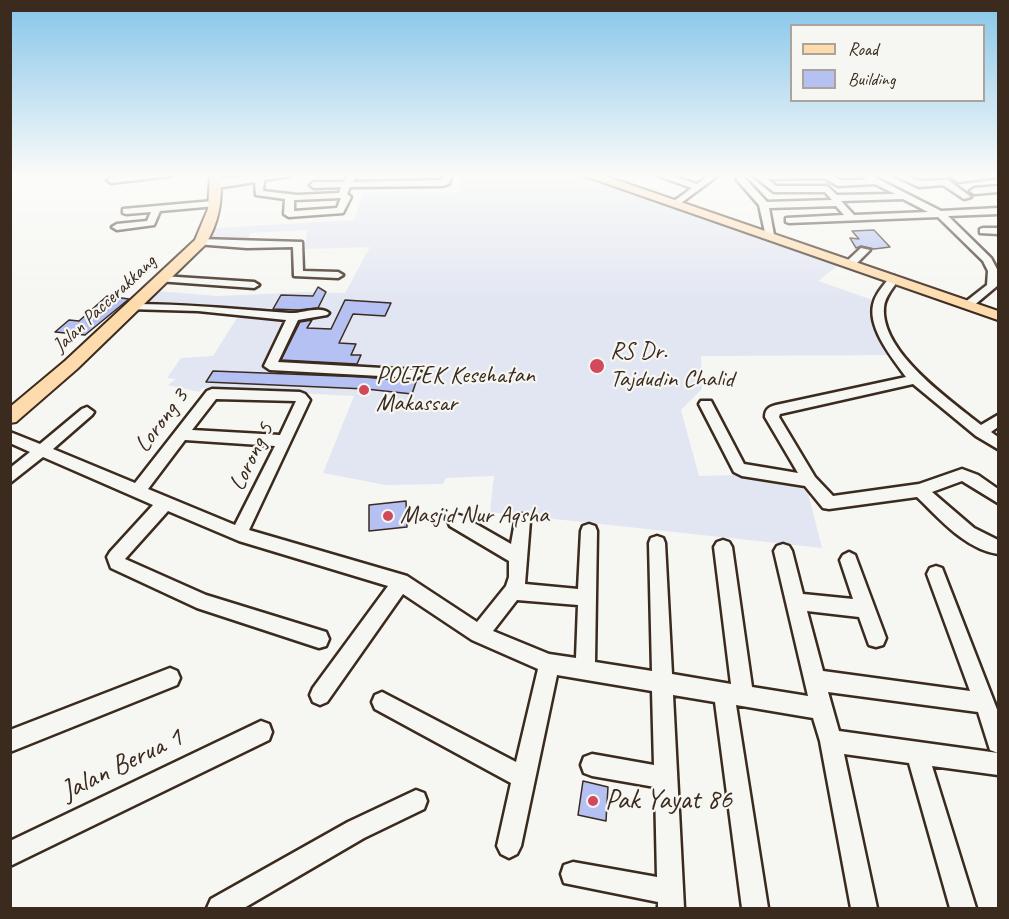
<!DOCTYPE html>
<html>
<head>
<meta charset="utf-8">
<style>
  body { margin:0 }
  #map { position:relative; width:1009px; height:919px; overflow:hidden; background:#f6f6f2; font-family:Caveat,sans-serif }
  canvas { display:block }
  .frame { position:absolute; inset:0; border:12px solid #3b2a1e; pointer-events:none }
  .legend { position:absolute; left:790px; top:24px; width:195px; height:78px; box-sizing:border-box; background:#f6f6f2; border:2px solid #aba49d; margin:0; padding:8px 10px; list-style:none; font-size:18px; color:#3b2a1e }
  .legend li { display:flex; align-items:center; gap:12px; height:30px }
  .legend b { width:30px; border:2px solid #aba49d }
</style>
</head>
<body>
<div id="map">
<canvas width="1009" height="919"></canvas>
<div class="frame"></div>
<ul class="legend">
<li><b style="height:8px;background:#fedbac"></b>Road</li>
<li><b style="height:16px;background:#b4c1f2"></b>Building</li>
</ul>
</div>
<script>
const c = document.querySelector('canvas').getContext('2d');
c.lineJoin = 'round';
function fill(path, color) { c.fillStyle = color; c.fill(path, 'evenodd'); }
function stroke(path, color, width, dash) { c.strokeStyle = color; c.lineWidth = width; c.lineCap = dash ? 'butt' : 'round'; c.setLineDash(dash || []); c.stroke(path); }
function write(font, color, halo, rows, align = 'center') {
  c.font = font + ' Caveat,sans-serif'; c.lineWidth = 4.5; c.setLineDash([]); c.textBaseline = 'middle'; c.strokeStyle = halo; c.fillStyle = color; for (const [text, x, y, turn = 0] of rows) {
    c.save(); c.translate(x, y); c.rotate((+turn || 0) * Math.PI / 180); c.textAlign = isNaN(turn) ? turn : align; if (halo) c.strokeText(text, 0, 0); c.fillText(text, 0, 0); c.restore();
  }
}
const built = new Path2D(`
  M461 174H580L841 263 818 281 873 300 871 320 892 355 701 356 702 389 681 410 699 476 736 475 806 485 822 548 490 512 494 476 446 478 443 484 386 485 323 473 354 396 202 388 199 392 168 385 176 379 167 378 181 358 213 356 239 315 136 309 157 291 217 296 308 292 345 293 370 247 305 249 307 230 250 233 248 242 208 241 214 228 354 220 363 193 460 192Z`);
const building = new Path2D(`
  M874 230 890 247 874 249 861 246 856 248 850 238 859 239 852 231Z
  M318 287 326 292 318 308 298 310 273 309 281 295 313 296Z
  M107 296 129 299 85 335 55 332 69 320 79 321Z
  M345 300 391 303 385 316 353 314 339 343 356 344 351 355H361L357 364 281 360 300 322 312 320 307 328 331 329Z
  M213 371 364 377 416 382 412 394 366 389 206 382Z
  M406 501 407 527 369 531V505Z
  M583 781 608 787 606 821 578 815Z`);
const minor = new Path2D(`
  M149 174H175L171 176 111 183 107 180 111 177Z
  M256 174H294L290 176 264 180 263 191 297 195 339 193 341 187 314 188 310 185 314 182H344L348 174H356L353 182 442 180 444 174H452L449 184 443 186 350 187 347 194 351 197 343 213 289 217 284 214 285 199 256 195 255 182 216 188 212 185 213 179 256 176ZM341 198 337 208 294 211V200Z
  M653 174H665L697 184 711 174H720L677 206 672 203 674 201 692 188Z
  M751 174H830L840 180H867L858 174H868L941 211 998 208V214L948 216 991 258 998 271 997 286 972 307H964V303L987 285 988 271 983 261 938 217 789 223 786 222V218L844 215 836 206 769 208 774 235 766 237 759 205 737 180V176H743L767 202 832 200 825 192H774ZM824 178 838 186 875 184 895 194 837 195 827 186H776L767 179ZM903 199 928 212 854 215 841 201Z
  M891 174H901L920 181 948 180 971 197 964 199 943 185 919 187Z
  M947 174H956L961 176 998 174V177L959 182Z
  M998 186V192L974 194 970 191 974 188Z
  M213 201 216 202V206L160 211 154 225 117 230 112 227 117 224 147 221 151 212 126 214 123 213V209Z
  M983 228H998V234L980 233V229Z
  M200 239 302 242 303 271 338 272 343 275 338 278 294 276 293 247 247 248 196 244 195 242Z
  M861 248 870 250 854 266H846V262Z
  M162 276 254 282 259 285 254 288 158 281V277Z
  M894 276 899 279C894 287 885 296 884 307 880 352 950 400 981 425L998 415V427L991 432 998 437V449L976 436 913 384 780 414 779 417 815 477 833 496 919 484 962 469 978 475 998 489V503L962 481 932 492 974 528 998 540V554C965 549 940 519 917 497L829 509 823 508 805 486 742 476 734 472 699 404 701 401H711L744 464 798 473 765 417C765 409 769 407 776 405L906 377C893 359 868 329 873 305 875 294 884 285 890 277Z
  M132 304C185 304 236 309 289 313 301 314 320 305 329 313L327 315 298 320 278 362 417 370 424 374 417 378 270 370 264 366 286 320 198 311 128 309 126 307Z
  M212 389 300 392 305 394 310 400 249 530 407 576 477 622 506 586 509 577V561L450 526 448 521 450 516 456 514 462 516 511 544 516 516 522 514 528 516 530 521 525 584 578 589 581 531 583 526 589 524 595 526 597 531 595 662 652 671 649 543 651 538 657 536 663 538 665 543 672 674 731 684 714 547 717 542 723 540 729 542 732 547 752 687 808 696 774 551 777 546 783 544 789 546 792 551 803 594 853 599 840 560 843 555 849 552 855 555 886 638 883 645 876 647 869 645 859 617 807 611 823 671 970 691 927 574 930 568 936 566 942 568 998 712V753L990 750 978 712 828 692 839 731 998 753V775L932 766 976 908H950L909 763 844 754 877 908H851L820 741 813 718 736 705 768 908H742L715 702 673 695 684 908H658V902L564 883 561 874 564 865 573 862 657 877 655 787 592 776 584 773 581 765 584 757 592 754 654 765 652 691 557 675 521 846 517 854 509 858 501 854 497 846 511 783 375 709 372 702 375 695 382 692 516 762 538 669 472 640 403 594 327 702 320 705 313 702 310 695 313 688 388 586 239 541 168 511 125 559 206 595 326 632 329 639 326 646 319 648 197 608 111 568 107 557 110 552 153 505 43 457 10 483V468L30 452 10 443V432L40 444 82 409 87 407 94 412 92 415 53 449 135 483 207 391ZM216 399 296 401 280 435 192 430ZM185 440 275 446 235 525 148 489ZM517 600 578 605 576 658 549 654 493 631Z
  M170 668 177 671 180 678 177 685 10 752V730Z
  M261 721 269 724 272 732 269 740 10 866V841Z
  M416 790 424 793 427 801 424 809 364 838 244 908H207L211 899 348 822Z`);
const major = new Path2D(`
  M210 174H220C223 199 219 223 205 245L77 369 16 422 10 423V407L65 361 195 240 208 209Z
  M584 174H599L998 311V320L585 176Z`);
const markers = [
  [597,366,8,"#d1495b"],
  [364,390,6,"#d1495b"],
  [388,516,6,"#d1495b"],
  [593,801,6,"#d1495b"]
];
const farStreetnames = [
  ["Jalan Paccerakkang",105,304,-43]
];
const poiNames = [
  ["RS Dr.",610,352],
  ["Tajdudin Chalid",610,380],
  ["POLTEK Kesehatan",376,376],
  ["Makassar",376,404],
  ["Masjid Nur Aqsha",400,516]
];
const streetNames = [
  ["Lorong 3",162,421,-53],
  ["Lorong 5",252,457,-64]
];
const nearStreetnames = [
  ["Jalan Berua 1",122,765,-26]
];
const nearPoinames = [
  ["Pak Yayat 86",605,801]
];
fill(built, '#e2e6f2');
fill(building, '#b4c1f2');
stroke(building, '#3b2a1e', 1.5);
stroke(minor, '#3b2a1e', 5);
stroke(major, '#3b2a1e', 4);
fill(minor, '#f6f6f2');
fill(major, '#fedbac');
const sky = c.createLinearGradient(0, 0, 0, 302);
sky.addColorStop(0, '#85c5ea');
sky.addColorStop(0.58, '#fbfbf9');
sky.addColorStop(1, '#fbfbf900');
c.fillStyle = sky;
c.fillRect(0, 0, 1009, 302);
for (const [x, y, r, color] of markers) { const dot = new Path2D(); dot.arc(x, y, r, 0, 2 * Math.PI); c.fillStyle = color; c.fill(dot); stroke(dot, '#f6f6f2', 2); }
write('20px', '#3b2a1e', '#f6f6f2', farStreetnames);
write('24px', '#3b2a1e', '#f6f6f2', poiNames, 'left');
write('24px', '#3b2a1e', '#f6f6f2', streetNames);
write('28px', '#3b2a1e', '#f6f6f2', nearStreetnames);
write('28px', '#3b2a1e', '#f6f6f2', nearPoinames, 'left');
</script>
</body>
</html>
